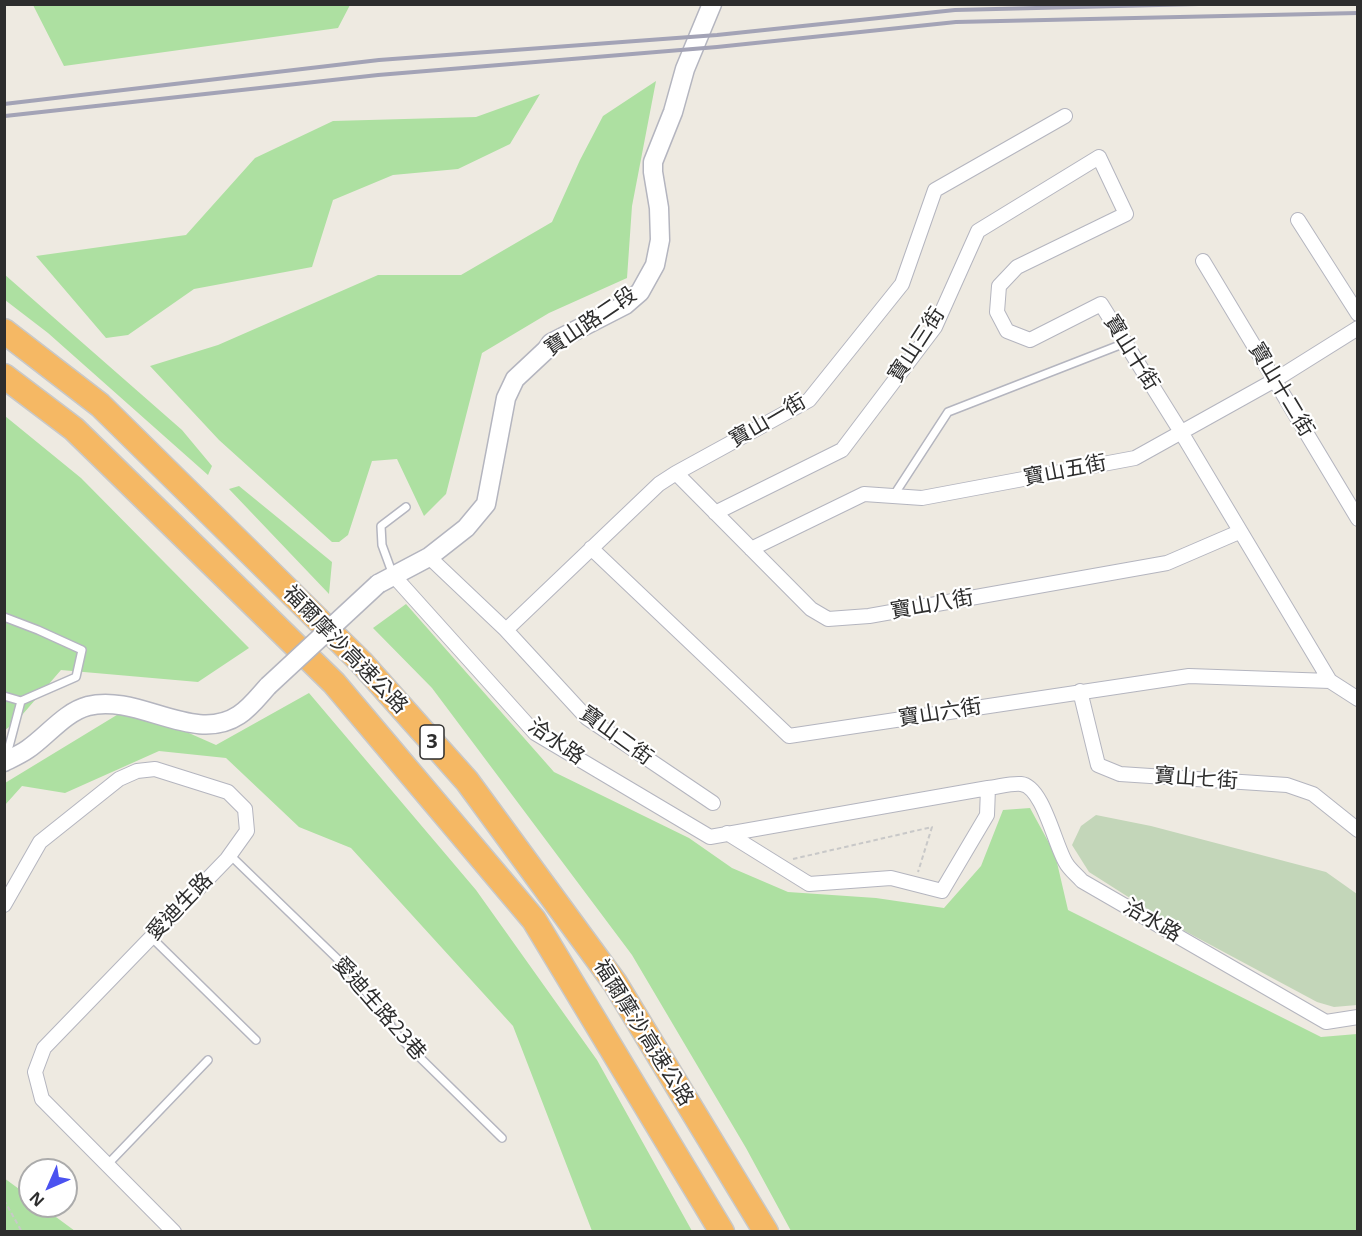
<!DOCTYPE html>
<html>
<head>
<meta charset="utf-8">
<style>
  body { margin:0 }
  #map { position:relative; width:1362px; height:1236px; overflow:hidden; background:#eeeae1; font-family:"Open Sans",sans-serif }
  canvas { display:block }
  .frame { position:absolute; inset:0; border:6px solid #2d2d2d; pointer-events:none }
  .north { position:absolute; left:18px; top:1158px; width:60px; height:60px; box-sizing:border-box; background:#fff; border:2px solid #ababab; border-radius:50%; rotate:225deg; font-size:16px; font-weight:700; line-height:24px; text-align:center; color:#2d2d2d }
  .north::after { content:''; display:block; margin:auto; width:21px; height:27px; background:#4b52f0; clip-path:polygon(50% 0,100% 100%,50% 72%,0 100%) }
</style>
</head>
<body>
<div id="map">
<canvas width="1362" height="1236"></canvas>
<div class="frame"></div>
<div class="north">N</div>
</div>
<script>
const c = document.querySelector('canvas').getContext('2d');
c.lineJoin = 'round';
function fill(path, color) { c.fillStyle = color; c.fill(path, 'evenodd'); }
function stroke(path, color, width, dash) { c.strokeStyle = color; c.lineWidth = width; c.lineCap = dash ? 'butt' : 'round'; c.setLineDash(dash || []); c.stroke(path); }
function write(font, color, halo, rows, align = 'center') {
  c.font = font + ' "Open Sans","Noto Sans TC",sans-serif'; c.lineWidth = 4.5; c.setLineDash([]); c.textBaseline = 'middle'; c.strokeStyle = halo; c.fillStyle = color; for (const [text, x, y, turn = 0] of rows) {
    c.save(); c.translate(x, y); c.rotate((+turn || 0) * Math.PI / 180); c.textAlign = isNaN(turn) ? turn : align; if (halo) c.strokeText(text, 0, 0); c.fillText(text, 0, 0); c.restore();
  }
}
const green = new Path2D(`
  M33 5H350L338 28 64 66Z
  M656 81 632 206 627 278 549 313 482 353 446 494 424 516 397 459 372 461 348 535 339 542H332L219 440 150 366 218 345 378 275H461L552 222 580 160 603 116Z
  M540 94 510 144 458 169 393 175 333 200 312 267 194 289 128 335 106 338 36 256 186 235 255 158 333 121 476 117Z
  M4 274 182 430 212 466 208 475 48 333 5 300Z
  M5 416 81 478 249 648 198 682 61 670 16 722 5 730Z
  M239 486 332 562 329 594 229 489Z
  M406 604 554 772 689 838 732 868 788 892 876 898 944 908 981 866 1003 810 1030 808 1055 854 1068 910 1321 1037 1357 1034V1231H791L746 1148 632 955 432 688 373 628Z
  M309 693 476 890 597 1060 692 1231H592L513 1026 351 848 299 827 226 758 159 751 65 793 22 786 5 805V783L130 707 216 745Z
  M4 1178 30 1197V1206H41L75 1231H5Z`);
const cemetery = new Path2D(`
  M1096 815 1151 826 1326 872 1357 894V1005L1334 1007 1317 1002 1166 921 1089 872 1072 845 1081 826Z`);
const path = new Path2D(`
  M793 859 932 827 918 872
  M4 1200 22 1232`);
const lane = new Path2D(`
  M894 495 948 412 1125 343
  M393 575 382 545 381 526 406 507
  M4 617 38 630 82 650 76 677 21 701 6 758
  M4 696 21 701
  M230 855 351 972 400 1038 502 1138
  M151 937 256 1040
  M108 1164 208 1060`);
const street = new Path2D(`
  M1298 220 1358 314
  M1203 261 1358 519
  M676 473 811 609 828 619 869 616 1167 563 1239 532
  M715 513 842 450 935 327 978 231 1099 157 1126 214 1017 267 999 286 997 312 1007 331 1030 340 1101 304 1181 432 1330 681
  M591 548 789 736 1189 676 1330 681 1358 699
  M751 549 864 494 922 498 1135 458 1275 380 1358 328
  M429 557 506 630 659 484 676 473 809 400 902 284 935 190 1065 116
  M393 575 535 733 710 837 988 788C998 787 1011 783 1021 784 1043 786 1055 846 1066 863 1070 870 1077 875 1082 881L1326 1022 1358 1017
  M506 630 587 718 713 803
  M1080 691 1098 765 1120 774 1287 785 1313 794 1358 830
  M727 833 809 884 891 878 942 891 987 815 988 788
  M4 905 40 842 119 779 137 771 155 769 228 792 245 809 247 831 227 859 44 1048 35 1072 42 1099 174 1232`);
const secondary = new Path2D(`
  M378 584 429 557 466 528 486 504 506 398 515 379 546 350 551 343 625 305 640 292 655 265 660 240 659 208 653 172V162L673 112 685 69 712 4
  M4 762C12 758 21 754 28 749 47 736 65 712 88 706 138 693 194 745 239 715 250 708 259 696 268 686`);
const highway = new Path2D(`
  M4 331 100 405 361 662 467 781 615 983 766 1232
  M4 376 74 429 334 683 534 920 722 1232`);
const rail = new Path2D(`
  M4 104 379 60 717 35 955 10 1199 4
  M5 116 378 75 717 47 956 22 1358 13`);
const secondaryBridge = new Path2D(`
  M268 686 378 584`);
const shields = [
  [432,742,24]
];
const shieldNames = [
  ["3",432,742]
];
const streetNames = [
  ["寶山路二段",591,322,-34],
  ["寶山三街",917,345,-57],
  ["寶山十街",1131,353,58],
  ["寶山十二街",1281,390,59],
  ["寶山一街",768,421,-30],
  ["寶山五街",1065,471,-11],
  ["寶山八街",932,605,-10],
  ["福爾摩沙高速公路",345,650,46],
  ["寶山六街",940,713,-9],
  ["寶山二街",616,736,36],
  ["洽水路",556,742,35],
  ["寶山七街",1196,779,4],
  ["愛迪生路",180,907,-46],
  ["洽水路",1152,921,30],
  ["愛迪生路23巷",379,1009,49],
  ["福爾摩沙高速公路",643,1033,58]
];
fill(green, '#ade0a1');
fill(cemetery, '#c3d6b9');
stroke(lane, '#b4b5bf', 10);
stroke(street, '#b4b5bf', 16);
stroke(secondary, '#b4b5bf', 21);
stroke(highway, '#c8c8c8', 27);
stroke(path, '#c8c8c8', 2, [4.5, 3]);
stroke(lane, '#fff', 7);
stroke(street, '#fff', 14);
stroke(secondary, '#fff', 18);
stroke(highway, '#f5b864', 24);
stroke(rail, '#a3a3b6', 4);
stroke(secondaryBridge, '#b4b5bf', 21, []);
stroke(secondaryBridge, '#fff', 18);
for (const [x, y, w] of shields) { const box = new Path2D(); box.roundRect(x - w / 2, y - 17, w, 34, 4.5); c.fillStyle = '#fff'; c.fill(box); stroke(box, '#2d2d2d', 1.5); }
write('bold 20px', '#2d2d2d', null, shieldNames);
write('21px', '#2d2d2d', '#fff', streetNames);
</script>
</body>
</html>
